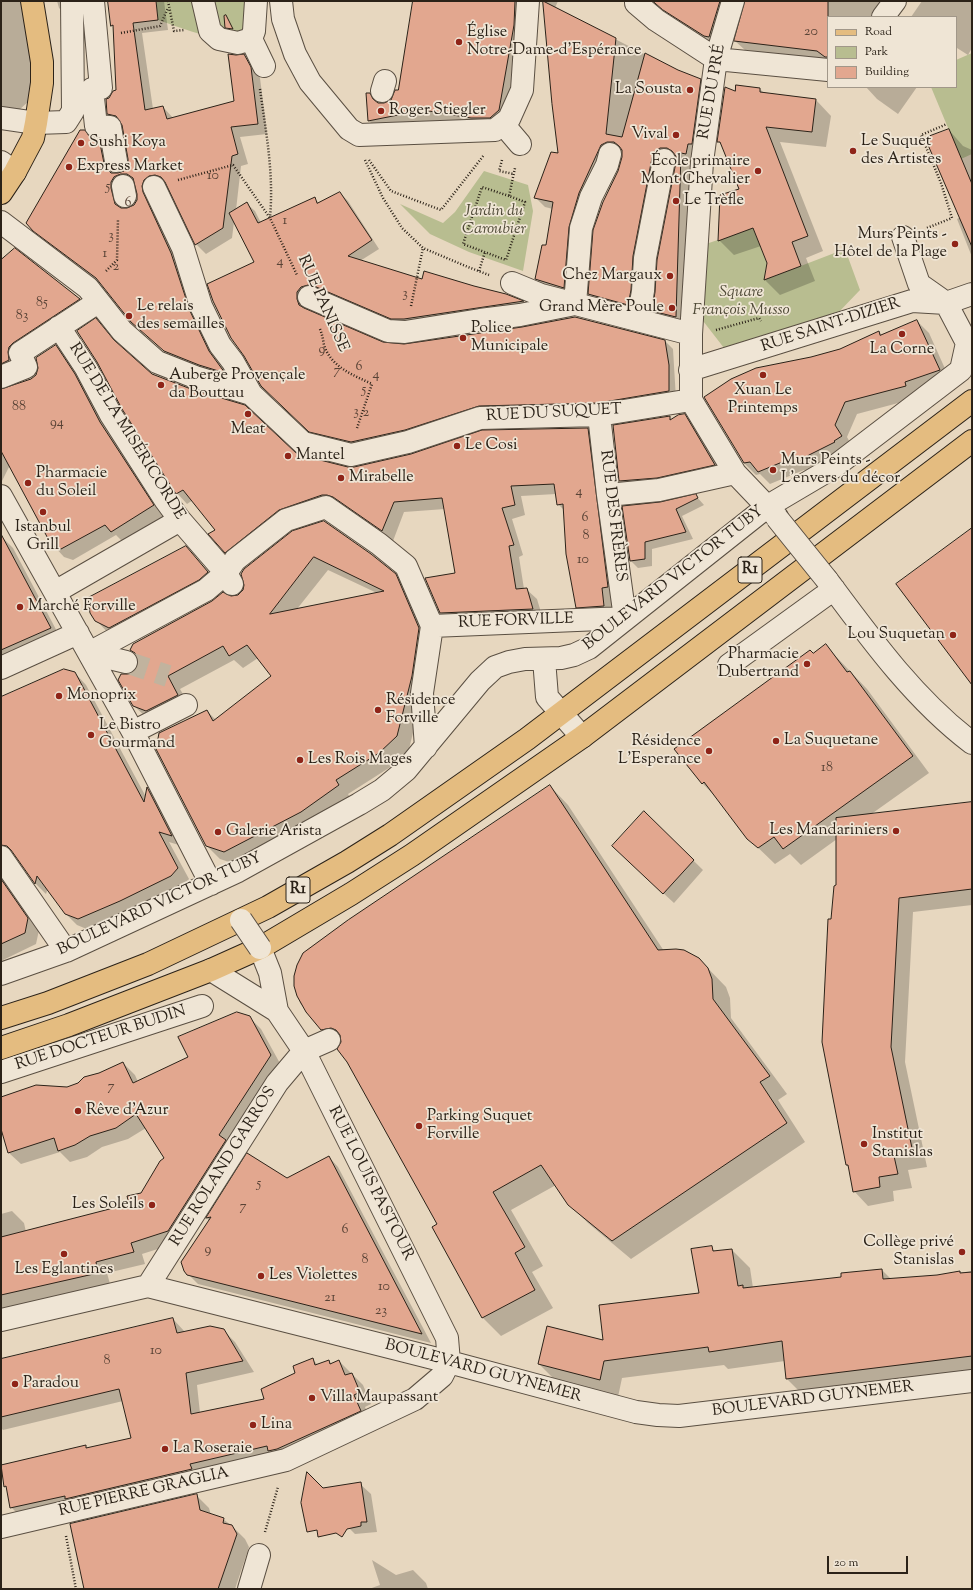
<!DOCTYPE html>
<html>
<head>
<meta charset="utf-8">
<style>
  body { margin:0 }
  #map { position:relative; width:973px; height:1590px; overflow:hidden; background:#e7d7bf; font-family:"Sorts Mill Goudy",serif }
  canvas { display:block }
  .frame { position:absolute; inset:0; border:2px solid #2b2218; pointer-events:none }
  .legend { position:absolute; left:827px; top:16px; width:130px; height:72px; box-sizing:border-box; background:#efe5d5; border:1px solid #a19789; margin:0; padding:5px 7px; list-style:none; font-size:12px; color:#2b2218 }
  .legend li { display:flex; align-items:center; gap:8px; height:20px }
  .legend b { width:20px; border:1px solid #a19789 }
  .scale { position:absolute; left:827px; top:1556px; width:81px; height:18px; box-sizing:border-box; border:2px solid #2b2218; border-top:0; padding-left:5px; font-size:12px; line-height:14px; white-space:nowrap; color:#2b2218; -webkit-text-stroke:3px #efe5d5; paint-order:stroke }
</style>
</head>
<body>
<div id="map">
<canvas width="973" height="1590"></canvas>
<div class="frame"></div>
<ul class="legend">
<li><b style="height:5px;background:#e4bc80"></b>Road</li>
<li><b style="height:11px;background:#b8bd90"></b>Park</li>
<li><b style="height:11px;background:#e2a78f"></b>Building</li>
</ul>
<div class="scale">20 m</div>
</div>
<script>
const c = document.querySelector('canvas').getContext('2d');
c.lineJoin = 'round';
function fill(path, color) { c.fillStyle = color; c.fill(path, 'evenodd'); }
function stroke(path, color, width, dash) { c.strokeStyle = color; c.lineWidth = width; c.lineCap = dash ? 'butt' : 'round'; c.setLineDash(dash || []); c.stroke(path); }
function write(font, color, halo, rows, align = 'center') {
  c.font = font + ' "Sorts Mill Goudy",serif'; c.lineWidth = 3.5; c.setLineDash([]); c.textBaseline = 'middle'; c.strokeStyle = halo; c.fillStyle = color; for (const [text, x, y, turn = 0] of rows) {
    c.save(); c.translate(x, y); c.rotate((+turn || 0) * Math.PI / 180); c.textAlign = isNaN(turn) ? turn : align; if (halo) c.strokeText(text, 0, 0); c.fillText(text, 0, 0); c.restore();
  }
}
const green = new Path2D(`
  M156 1H264L266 34C261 36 256 38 252 39 223 45 185 29 158 20Z
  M972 53V154L961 159 931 87H956V60Z
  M484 171 528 185 533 211 523 271 469 252 430 234 400 204 443 223 455 212Z
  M753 228 767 263 765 272 770 274 772 277 845 249 860 290 836 315 724 348 700 317 703 245Z`);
const shadow = new Path2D(`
  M1 1H23L36 84 29 101 19 110 1 118Z
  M57 1H76L69 18 59 8Z
  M109 1H164L168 30 142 33 153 109 163 107 174 119 235 101 244 55 254 65 260 78 267 134 240 137 248 164 241 166 236 210 247 204 255 211 261 223 314 198 319 203 340 193 348 201 379 249 360 261 422 280 474 287 506 295 523 302 530 309 413 327 305 301V310L383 343 404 345 665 341 673 349 676 399 488 413 360 450 318 439 270 394 255 262 234 222 232 238 206 254 196 244 168 185 165 184 158 186 199 322 219 362 233 382 175 361 132 322 102 284 45 241 27 223 91 138 99 140 109 150 113 174H118L124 172 129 166V159L122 125 118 124 108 114 109 99 117 91 114 28 112 25ZM131 183 136 184 138 200 134 206 128 209H122L121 193Z
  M414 1H539L517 129 387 139 369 121 367 94H369L380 104H385L392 101 399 91Z
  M543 1H558L555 8 677 71 700 79 710 89 696 163 690 162 685 326 663 320 653 311 677 162V157H670L637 314 599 304 589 294 623 157V151H617L610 155 573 297 546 288 536 279 547 247 553 209 545 207 535 197 559 154 553 104Z
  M654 1H735L717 46 674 19Z
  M746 1H887L876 17H828V61L745 50 735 41Z
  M922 1H972V48L968 55 957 48 956 49V17H911Z
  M866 87H917L898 114 877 99Z
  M760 89 765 94 816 100 831 116 826 147 780 142 823 251 806 258 815 281 780 295 765 280 768 263 761 246 734 255 719 240 740 189 723 146 718 141 736 92Z
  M949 130 963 146 972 150V257L957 219 960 217Z
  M15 249 80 299 91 310 1 383V262Z
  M96 320 120 347 152 374 300 456 348 468 587 429 598 439 614 616 587 618 577 607 564 510 558 504 556 494 521 496 525 515 512 519 523 555 519 557 524 589H526L537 599 543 619 451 623 441 613 456 574 445 509 404 512 393 541 345 507 333 505 236 562 226 552 217 530 193 500 187 504 177 493Z
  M917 321 929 333 951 382 917 398 857 414 847 437 853 448 809 475 804 470 770 484 760 474 756 475 744 463 811 358 841 350 879 332 882 335Z
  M56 346 67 357 164 517 123 542 116 535 73 560 64 557 53 545 10 465 1 483V390L31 379 36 376Z
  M684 415 695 425 725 475 630 491 620 481 669 417 672 420Z
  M696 496 704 505 682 516 693 539 652 549V566L638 568 631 561 660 503Z
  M292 532 395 575 409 588 432 641 424 689 409 749 392 766 348 794 351 799 238 865 220 859 207 846V711L216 720 272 676 258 658 243 668 234 660 180 689 191 708 147 718 133 705 130 675 135 672 139 666V658L131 650 231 598 239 596ZM328 570 377 593 297 609Z
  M2 537 13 548 61 639 1 666Z
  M186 547 223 587 111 636 96 620Z
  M826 646 867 689 929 773 870 815 972 803V905L913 912 905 1062 927 1167 908 1170 912 1188 893 1191 894 1201 868 1206 854 1191 850 1168 846 1165 832 920 837 886V839L801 865 790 854 775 864 748 838 718 799 703 784 675 749Z
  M75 673 86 685 146 797 148 789 158 800 182 846 169 842 189 879 182 887 89 930 77 925 66 914 48 888 46 894 36 884 18 858 1 824V698Z
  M550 786 568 805 664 951 699 959 726 987 730 998 731 1018 787 1094 778 1100 805 1142 631 1259 588 1223 569 1204 556 1185 511 1210 543 1266 532 1272 553 1308 501 1336 483 1318 433 1227 438 1225 340 1047 322 1029 300 1003 295 986Z
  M645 813 703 870 674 903 623 856Z
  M1 876 39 930 36 944 1 961Z
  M249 1017 261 1029 282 1067 180 1242 142 1254 145 1264 107 1273 110 1284 1 1310V1214L12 1211 24 1223 26 1232 130 1205 141 1194 166 1159 146 1128 128 1139 102 1147 87 1157 70 1162 60 1152 21 1164 9 1153 1 1125V1098L67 1088 79 1084 123 1063 135 1075 138 1082 189 1058Z
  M248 1155 287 1179 329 1157 338 1167 431 1343 198 1284 185 1271 209 1221 207 1218Z
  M711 1248 716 1252 732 1250 750 1268 753 1288 842 1278 882 1270 891 1279 937 1276 972 1271V1376L805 1397 787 1379 785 1361 728 1369 724 1365 622 1378 618 1397 557 1382 539 1364 604 1342 700 1294Z
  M173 1319 185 1332 223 1330 235 1342 254 1372 197 1385 200 1413 266 1400 313 1360 318 1365 328 1361 332 1364 339 1361 363 1385 371 1404 365 1407 371 1422 289 1460 22 1518 11 1507 1 1466 85 1446 88 1449 132 1439 123 1401 3 1430 1 1428V1360Z
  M360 1484 371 1494 377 1532 355 1534 344 1523Z
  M196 1495 209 1508 211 1515 223 1519 232 1526 245 1539 249 1547 235 1589H85Z
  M372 1560 396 1575 413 1570 426 1583 428 1589H369L380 1585Z`);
const building = new Path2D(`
  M108 1H156L158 20 133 23 145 110 163 106 167 119 234 101 228 54 236 55 244 54 251 67 258 124 231 127 238 154 232 156 223 228 195 245 165 182 161 177 155 175 149 176 144 180 142 186 143 192 171 253 190 311 209 351 225 373 199 365 164 351 131 322 96 278 33 231 26 223 80 130H85L90 137 99 139 104 163 107 169 111 173H118L124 171 128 166V159L122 125 116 116 107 114 106 99 109 98 113 91 116 90 113 25 111 26ZM121 174H127L133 178 137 194V200L134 205 127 208H121L115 204 111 188V182L114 177Z
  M413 1H515L514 25 499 110 490 118H471L423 110 368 121 366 93H370L373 99 378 103H384L391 100 395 90H398Z
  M543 1 616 38 606 134 622 137 645 53 678 70 701 79 692 144H688L686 154 681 153 676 317 652 311 655 292 657 260 676 162V156L672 151 667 148H660L654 152 652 158 633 256 631 290 628 305 588 294 593 230 603 202 618 171 622 157V150L619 146 614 142H607L601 145 579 193 569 227 564 288 535 279 542 245H546L553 202 534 198 551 152 558 153 552 104Z
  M653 1H720L709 37 704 36 663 10Z
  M745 1H828V57H825L817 51 734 41Z
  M226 15 233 29 225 28 224 16Z
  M736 85 760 88V92L816 99 812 132 766 127 808 236 792 242 801 266 764 280 767 263 753 228 718 241 720 195 739 189 720 142H717L725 87 735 91Z
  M949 129 972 184V247L925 138Z
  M340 192 372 240 348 256 422 279 424 271 474 286 506 294 524 301 404 319H391L314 286 308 285 301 287 297 292V299L299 305 304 308 383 342 404 344 522 327 575 317 665 340 669 365V391L598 403 479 406 405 430 351 442 309 432 261 386 244 356 231 338 213 301 207 284 254 262 229 213 247 202 258 223 315 197 317 203Z
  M15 248 80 299 13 343 9 347 8 352 9 360 1 364V260Z
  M96 318 114 340 152 374 191 389 245 405 295 452 300 455 348 467H354L411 454 482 430 588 428 608 587 602 588 604 606 576 608 566 554 563 504 557 505 554 484 511 486 515 505 502 508 514 545 509 546 516 589 527 588 533 609 440 613 425 578 455 573 442 498 394 502 382 531 333 497 327 495H322L279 510 225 553 208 534 215 530 183 490 176 494 122 409 97 362 77 331Z
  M917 320 940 370 905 382 906 386 845 402 835 425 842 436 834 441 835 442 809 455 796 464 792 458 758 472 750 462 744 463 704 397 731 379 756 368 811 357 840 349 879 331 880 335Z
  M56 345 75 374 100 422 154 505 111 532 105 525 61 549 52 546 1 451V389L31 379 36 375 38 368 36 358Z
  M685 414 715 465 657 478 619 481 613 425 670 416V420L678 415Z
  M696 494 698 498 676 509 686 532 645 542V559L630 561 622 506 660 502Z
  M324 521 371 554 396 574 419 628 412 676 397 736 379 753 336 780 339 785 301 812 224 852 206 846 156 749 159 733 207 710 213 721 271 676 247 645 229 656 223 646 168 676 178 695 146 711 133 706 118 680 121 674H130L135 671 138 665V658L135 653 130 650 133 644 212 601 223 592 231 596 238 595 243 590 244 585 241 574 244 569 292 531ZM314 557 384 591 270 614Z
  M972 528V685L896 584Z
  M1 534 51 628 1 650Z
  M186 546 208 572 199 580 109 628 95 621 90 613 88 598Z
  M826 644 847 672 850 671 913 756 783 849 774 837 758 848 747 839 704 782 702 784 674 749 810 650 813 653Z
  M64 669 75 672 144 802 147 787 172 836 159 832 178 868 171 876 120 901 78 919 65 914 37 876 35 884 11 850 7 846 1 845V697Z
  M550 785 658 950 676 949 684 950 699 958 708 968 712 979 713 999 770 1076 760 1082 787 1123 612 1241 568 1205 541 1165 493 1192 525 1247 515 1253 535 1290 482 1318 432 1227 437 1224 347 1062 337 1049 341 1042 340 1035 336 1030 331 1028 321 1030 306 1012 297 996 294 986V976L297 965 303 953 348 920Z
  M972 802V889L899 898 891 1047 913 1153 894 1156 898 1174 879 1177 880 1187 853 1192 848 1165H846L822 1042 828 919H831L834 886 836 885V818Z
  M644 811 694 860 663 894 612 846Z
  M1 879 28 918 25 933 1 944Z
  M237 1012 250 1016 271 1055 219 1135 226 1140 168 1231 131 1243 134 1252 96 1262 98 1273 1 1295V1237L129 1204 127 1196 141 1193 160 1161 164 1158 136 1114 116 1128 90 1136 75 1145 58 1151 54 1138 8 1153 1 1129V1097L36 1085 67 1087 78 1083 84 1077 99 1073 123 1062 133 1083 188 1057 178 1037Z
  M247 1153 287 1178 329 1156 422 1334 187 1275 184 1271 181 1262 211 1217 206 1218Z
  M712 1246 713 1251 732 1249 738 1286 743 1285V1288L841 1277V1273L882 1269 883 1279 937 1275 960 1271V1273L972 1272V1356L786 1379 782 1341 709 1352 708 1347 604 1361 600 1380 538 1364 547 1326 603 1340 599 1305 699 1293 691 1249Z
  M173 1318 177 1333 210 1326 224 1329 243 1361 186 1373 191 1414 264 1399 261 1389 295 1373 293 1366 313 1358 315 1365 329 1360 330 1364 339 1360 345 1375 352 1373 360 1392 354 1395 361 1411 277 1449 268 1451 267 1446 190 1464 192 1469 65 1499V1496L10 1508 6 1486 4 1487 1 1465 86 1445V1448L131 1438 119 1389 1 1417V1359Z
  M307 1472 323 1488 361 1482 367 1522H361V1526L347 1529 342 1537 336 1533 318 1537 317 1530 307 1532 301 1503Z
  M197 1494 200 1510 224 1518 223 1523 232 1525 237 1534 218 1589H84L70 1524Z`);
const minorTunnel = new Path2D(`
  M126 662 168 676`);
const path = new Path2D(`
  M168 1 174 31 184 30
  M121 33 160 26 168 8
  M260 89C266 132 274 175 270 217
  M365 160 383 198 402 228 423 248 468 267 489 275
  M369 160 391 191 441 210 484 155
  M502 160 499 171 514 174
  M178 180 233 165 270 218 297 275
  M509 196 482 187 463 244 506 260 525 202 509 196 515 168
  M927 228 952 218 941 183 921 135 947 124
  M106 271 117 260 118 219
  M479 271 485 252
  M411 306 423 248
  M320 329C322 334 323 339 324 345 331 367 353 375 372 384L357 428
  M716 330 759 318 761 321
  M265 1532 278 1487
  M66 1536 76 1589`);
const minor = new Path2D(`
  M93 1 101 88 92 89 96 126 110 127 116 161
  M203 1 210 31 219 39 238 43 251 39 254 31 256 1
  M281 1 283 19 295 54 310 82 349 129 359 135 495 130 509 119 522 90 528 1
  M636 1V3L656 20 716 59 828 70
  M883 17 895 1
  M251 39 264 66
  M382 91 385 81
  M1 118 36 123 66 122 73 111 72 1
  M503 124 520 144
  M1 162 15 172
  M123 186 125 196
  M154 187 183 248 201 306 220 345 233 362 251 394
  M1 222 88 288 122 331 157 362 195 377 251 394 303 443 351 455 408 442 480 418 599 415 691 400
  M903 237 919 284 946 303 967 343
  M512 283 541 295 691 334
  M309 297 388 331 405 332 480 320 520 315 575 304 581 228 591 197 607 165 610 154
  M638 320 643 291 645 258 664 160
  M59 327 86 368 111 415 166 501 180 520 226 573 232 584
  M690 370 912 301 946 303 972 294
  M1 377 26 367 20 353 98 302
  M691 400V334L702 162 716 59 733 1
  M691 400 735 473 777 517
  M608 495 659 490 735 473
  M1 496 133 732 211 884
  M827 580C870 638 914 699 972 743
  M55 592 180 520
  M432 626 625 618 608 495 599 415
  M89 653 206 590 226 573 235 560 286 520 326 507 379 544 406 566 432 626 422 693 426 747
  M89 653 126 662
  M544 659 547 697 582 737
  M729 665 834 589
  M1 668 78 633
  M133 732 186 705
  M1 857 66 951
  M260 948 270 973 277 1011
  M1 974 66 951 238 871 359 804 382 790 406 770 480 681 495 667 509 662 525 659 561 658 574 655 589 648 768 506 834 467 961 370 967 343 972 339
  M1 1072 202 1006
  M148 1286 277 1083 304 1051 329 1040
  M1 1320 148 1286 449 1362 636 1412 658 1415 679 1416 972 1381
  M1 1527 286 1460 415 1399 442 1376 449 1362 447 1338 304 1051 277 1011 211 970
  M249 1589 259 1555`);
const major = new Path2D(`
  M1 193 15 172 33 138 36 123 42 83V62L32 1`);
const highway = new Path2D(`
  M1 1018 48 1003 148 964 268 907 347 862 390 835 527 739 972 401
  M1 1048 69 1025 211 970 260 948 351 894 412 855 582 737 972 441`);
const minorBridge = new Path2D(`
  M777 518 827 580
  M241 920 260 948`);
const markers = [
  [459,42,4,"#8f2418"],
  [690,90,4,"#8f2418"],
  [381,111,4,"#8f2418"],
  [676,135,4,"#8f2418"],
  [81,143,4,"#8f2418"],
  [853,151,4,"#8f2418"],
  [69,167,4,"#8f2418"],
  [758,171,4,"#8f2418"],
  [676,201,4,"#8f2418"],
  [955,244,4,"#8f2418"],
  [670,276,4,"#8f2418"],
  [672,308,4,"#8f2418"],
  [129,316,4,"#8f2418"],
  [902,334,4,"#8f2418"],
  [463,338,4,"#8f2418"],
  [763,375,4,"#8f2418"],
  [161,385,4,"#8f2418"],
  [248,414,4,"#8f2418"],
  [457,446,4,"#8f2418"],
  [288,456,4,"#8f2418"],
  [773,470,4,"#8f2418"],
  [341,478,4,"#8f2418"],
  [28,483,4,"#8f2418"],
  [43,512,4,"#8f2418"],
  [20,607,4,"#8f2418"],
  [953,635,4,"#8f2418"],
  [807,664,4,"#8f2418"],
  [59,696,4,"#8f2418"],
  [378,710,4,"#8f2418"],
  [91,735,4,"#8f2418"],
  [776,741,4,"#8f2418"],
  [709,751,4,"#8f2418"],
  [300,760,4,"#8f2418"],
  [896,831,4,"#8f2418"],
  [218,832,4,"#8f2418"],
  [78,1111,4,"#8f2418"],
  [419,1126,4,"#8f2418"],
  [864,1144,4,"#8f2418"],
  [152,1205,4,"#8f2418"],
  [962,1252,4,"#8f2418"],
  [64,1254,4,"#8f2418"],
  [261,1276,4,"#8f2418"],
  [15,1384,4,"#8f2418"],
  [312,1398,4,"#8f2418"],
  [253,1425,4,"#8f2418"],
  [165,1449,4,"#8f2418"]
];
const numberNames = [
  ["20",811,33],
  ["10",213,177],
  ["5",108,188],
  ["6",128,204],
  ["1",285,222],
  ["3",111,237],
  ["1",105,255],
  ["4",280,263],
  ["2",116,268],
  ["3",405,295],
  ["85",42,304],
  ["83",22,317],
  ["9",322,351],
  ["6",359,368],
  ["7",337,372],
  ["4",376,376],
  ["5",364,391],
  ["88",19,408],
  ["3",356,413],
  ["2",366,414],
  ["94",57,424],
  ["4",579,493],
  ["6",585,519],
  ["8",586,537],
  ["10",583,561],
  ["18",827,769],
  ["7",111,1088],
  ["5",259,1185],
  ["7",243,1208],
  ["6",345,1231],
  ["9",208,1251],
  ["8",365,1261],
  ["10",384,1288],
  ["21",330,1299],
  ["23",381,1312],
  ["10",156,1352],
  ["8",107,1362]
];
const shields = [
  [750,570,24],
  [298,890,24]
];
const shieldNames = [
  ["R1",750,570],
  ["R1",298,890]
];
const poiNames = [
  ["Église",467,33],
  ["Notre-Dame-d'Espérance",467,51],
  ["La Sousta",682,90,"right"],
  ["Roger Stiegler",389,111],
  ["Vival",668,135,"right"],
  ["Le Suquet",861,142],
  ["des Artistes",861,160],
  ["Sushi Koya",89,143],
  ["École primaire",750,162,"right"],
  ["Mont Chevalier",750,180,"right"],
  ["Express Market",77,167],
  ["Le Trèfle",684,201],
  ["Murs Peints -",947,235,"right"],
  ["Hôtel de la Plage",947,253,"right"],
  ["Chez Margaux",662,276,"right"],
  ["Le relais",137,307],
  ["des semailles",137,325],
  ["Grand Mère Poule",664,308,"right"],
  ["Police",471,329],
  ["Municipale",471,347],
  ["La Corne",902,350,"center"],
  ["Auberge Provençale",169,376],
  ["da Bouttau",169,394],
  ["Xuan Le",763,391,"center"],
  ["Printemps",763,409,"center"],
  ["Meat",248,430,"center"],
  ["Le Cosi",465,446],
  ["Mantel",296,456],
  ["Murs Peints -",781,461],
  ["L’envers du décor",781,479],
  ["Pharmacie",36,474],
  ["du Soleil",36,492],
  ["Mirabelle",349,478],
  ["Istanbul",43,528,"center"],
  ["Grill",43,546,"center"],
  ["Marché Forville",28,607],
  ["Lou Suquetan",945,635,"right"],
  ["Pharmacie",799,655,"right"],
  ["Dubertrand",799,673,"right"],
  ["Monoprix",67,696],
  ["Résidence",386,701],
  ["Forville",386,719],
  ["Le Bistro",99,726],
  ["Gourmand",99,744],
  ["La Suquetane",784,741],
  ["Résidence",701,742,"right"],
  ["L'Esperance",701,760,"right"],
  ["Les Rois Mages",308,760],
  ["Les Mandariniers",888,831,"right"],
  ["Galerie Arista",226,832],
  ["Rêve d'Azur",86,1111],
  ["Parking Suquet",427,1117],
  ["Forville",427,1135],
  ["Institut",872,1135],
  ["Stanislas",872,1153],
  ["Les Soleils",144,1205,"right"],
  ["Collège privé",954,1243,"right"],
  ["Stanislas",954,1261,"right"],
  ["Les Eglantines",64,1270,"center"],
  ["Les Violettes",269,1276],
  ["Paradou",23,1384],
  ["Villa Maupassant",320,1398],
  ["Lina",261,1425],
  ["La Roseraie",173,1449]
];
const streetNames = [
  ["RUE DU PRÉ",713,92,-80],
  ["RUE PANISSE",322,304,66],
  ["RUE SAINT-DIZIER",831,326,-18],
  ["RUE DU SUQUET",554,414,-3],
  ["RUE DE LA MISÉRICORDE",126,432,58],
  ["RUE DES FRÈRES",612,516,83],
  ["BOULEVARD VICTOR TUBY",674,579,-38],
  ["RUE FORVILLE",516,622,-2],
  ["BOULEVARD VICTOR TUBY",160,905,-25],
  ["RUE DOCTEUR BUDIN",101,1039,-18],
  ["RUE ROLAND GARROS",224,1167,-58],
  ["RUE LOUIS PASTOUR",370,1184,63],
  ["BOULEVARD GUYNEMER",483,1372,15],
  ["BOULEVARD GUYNEMER",813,1400,-7],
  ["RUE PIERRE GRAGLIA",144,1493,-13]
];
const parkNames = [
  ["Jardin du",494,212],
  ["Caroubier",494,230],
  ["Square",741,293],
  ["François Musso",741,311]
];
fill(green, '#b8bd90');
fill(shadow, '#0003');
fill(building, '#e2a78f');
stroke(building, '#2b2218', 1);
stroke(minorTunnel, '#c1b39e', 22, [22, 11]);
stroke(minor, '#5a4f42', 24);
stroke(major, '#2b2218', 24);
stroke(highway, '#2b2218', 24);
stroke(path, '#2b2218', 2.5, [1, 2]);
stroke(minor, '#efe5d5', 22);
stroke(major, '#e4bc80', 22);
stroke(highway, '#e4bc80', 22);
stroke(minorBridge, '#5a4f42', 24, []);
stroke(minorBridge, '#efe5d5', 22);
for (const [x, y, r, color] of markers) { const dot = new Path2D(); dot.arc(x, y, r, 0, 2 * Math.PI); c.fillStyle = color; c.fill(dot); stroke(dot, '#efe5d5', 1.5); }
write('14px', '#594336', null, numberNames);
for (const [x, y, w] of shields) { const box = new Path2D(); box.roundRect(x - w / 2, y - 13, w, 26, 3); c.fillStyle = '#efe5d5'; c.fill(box); stroke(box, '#2b2218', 1); }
write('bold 15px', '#2b2218', null, shieldNames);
write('16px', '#2b2218', '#efe5d5', poiNames, 'left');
write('16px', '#2b2218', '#efe5d5', streetNames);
write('italic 16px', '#4e4936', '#efe5d5', parkNames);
</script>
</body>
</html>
